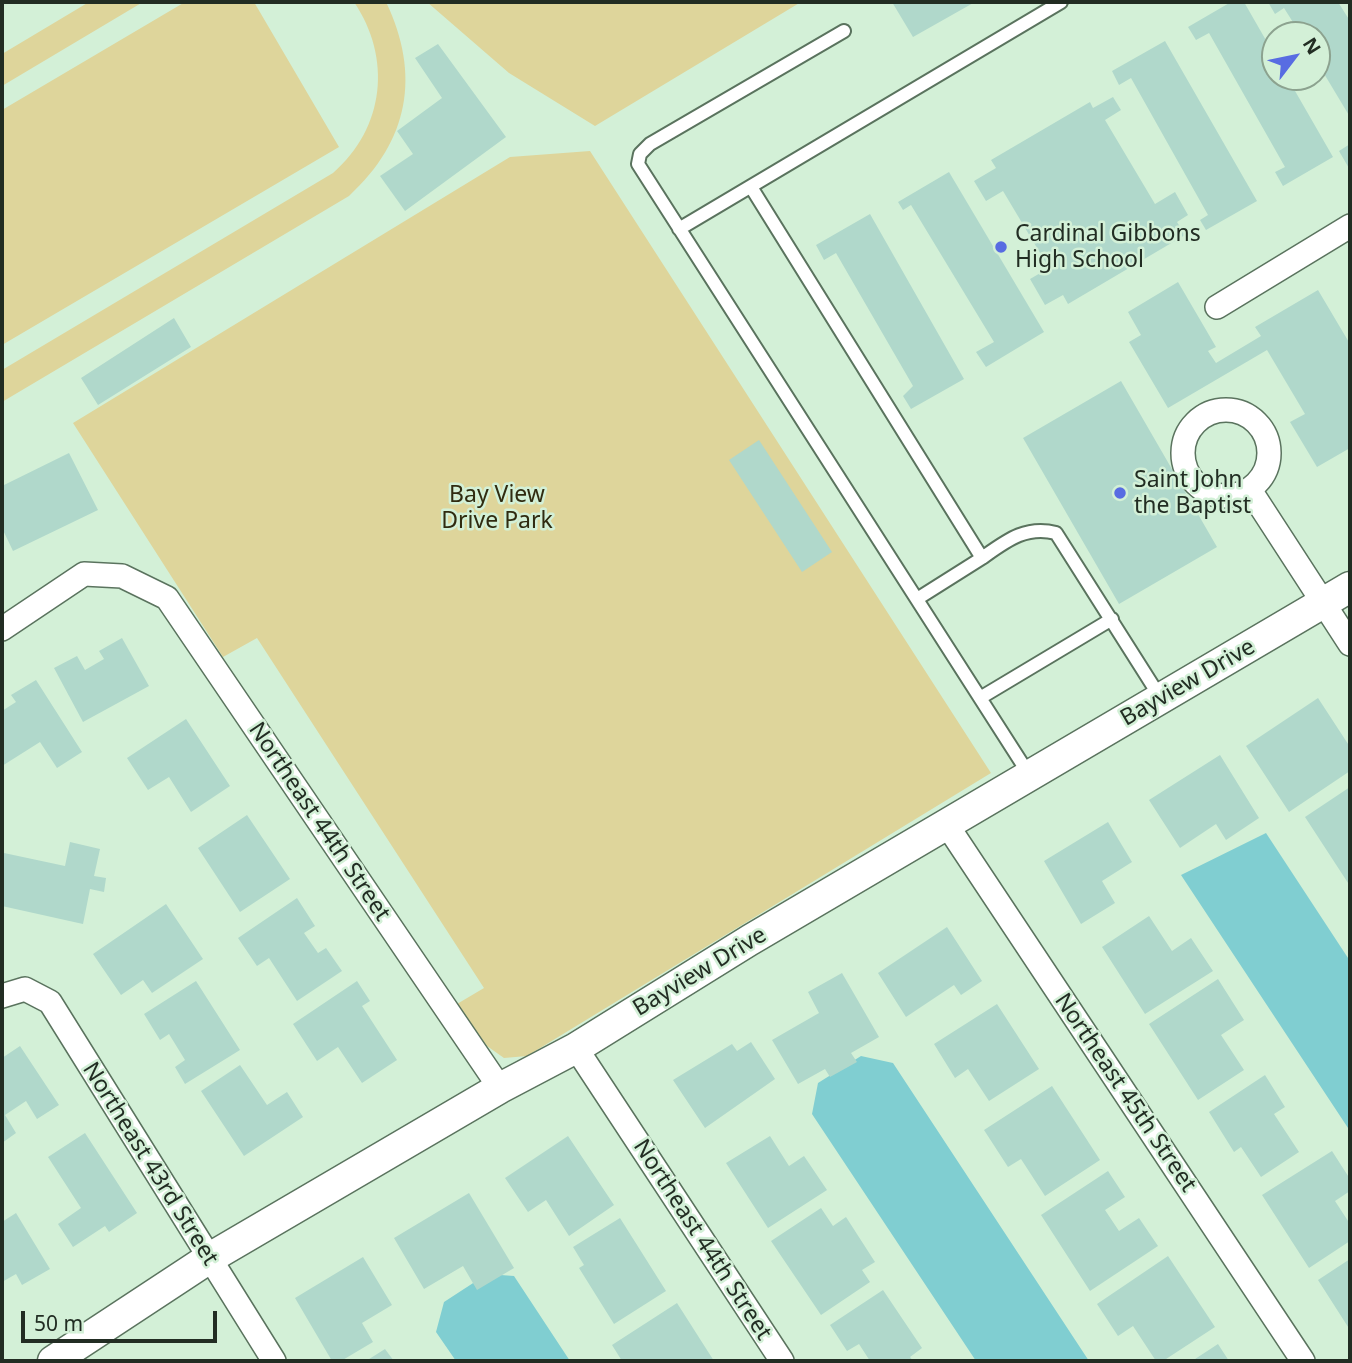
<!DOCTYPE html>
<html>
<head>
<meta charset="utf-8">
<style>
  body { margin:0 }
  #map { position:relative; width:1352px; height:1363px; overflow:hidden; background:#d3f0d7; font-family:"Noto Sans",sans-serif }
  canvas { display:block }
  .frame { position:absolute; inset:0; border:4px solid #222d23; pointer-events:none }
  .north { position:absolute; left:1261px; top:21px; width:70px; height:70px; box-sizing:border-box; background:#d3f0d7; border:2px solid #8ca28f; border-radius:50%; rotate:58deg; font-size:19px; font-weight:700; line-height:28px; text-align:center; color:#222d23 }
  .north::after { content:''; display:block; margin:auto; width:24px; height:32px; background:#586ce2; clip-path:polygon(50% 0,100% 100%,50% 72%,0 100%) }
  .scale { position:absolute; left:21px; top:1311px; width:196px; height:32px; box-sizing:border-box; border:4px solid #222d23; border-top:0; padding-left:9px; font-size:21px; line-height:24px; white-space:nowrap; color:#222d23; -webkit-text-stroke:5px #d3f0d7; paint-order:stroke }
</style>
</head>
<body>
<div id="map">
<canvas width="1352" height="1363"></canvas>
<div class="frame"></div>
<div class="north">N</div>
<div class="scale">50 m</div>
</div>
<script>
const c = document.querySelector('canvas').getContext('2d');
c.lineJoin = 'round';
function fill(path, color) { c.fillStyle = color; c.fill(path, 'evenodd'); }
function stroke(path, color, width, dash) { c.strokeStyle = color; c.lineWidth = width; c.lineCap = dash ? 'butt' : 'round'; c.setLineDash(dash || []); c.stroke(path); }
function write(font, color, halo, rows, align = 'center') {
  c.font = font + ' "Noto Sans",sans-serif'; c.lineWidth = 5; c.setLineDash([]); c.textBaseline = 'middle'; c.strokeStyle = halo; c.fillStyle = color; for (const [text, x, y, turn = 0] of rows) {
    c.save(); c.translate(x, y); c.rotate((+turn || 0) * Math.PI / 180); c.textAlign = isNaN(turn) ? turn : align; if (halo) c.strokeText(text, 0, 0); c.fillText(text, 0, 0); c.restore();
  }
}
const green = new Path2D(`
  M89 2H143L2 86V54Z
  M185 2H254L339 147 2 345V110Z
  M354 2H386C421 75 409 141 349 196L2 402V370L333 173C385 128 392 58 354 2Z
  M427 2H801L595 126 509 73Z
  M590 151 991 773 527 1056 504 1058 487 1046 457 1004 484 988 257 638 223 657 73 423 510 157Z`);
const water = new Path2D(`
  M1266 833 1350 961V1131L1181 875Z
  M861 1056 893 1063 1089 1361H976L812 1114 818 1083Z
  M487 1274 514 1276 570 1361H456L436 1332 444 1302Z`);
const building = new Path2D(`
  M892 2H975L913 37Z
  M1231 2H1244L1275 56V77H1287L1333 157 1283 186 1275 172 1285 167 1209 33 1196 40 1188 27Z
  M1268 2H1338L1350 21V117L1317 62V35H1301L1284 8 1275 14Z
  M1165 41 1257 201 1206 230 1200 220 1208 215 1131 78 1119 85 1112 71Z
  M438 44 506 137 405 211 380 176 413 154 397 131 442 98 415 58Z
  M1113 97 1121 110 1105 120 1155 204 1175 192 1188 215 1177 222 1185 235 1068 304 1063 295 1045 305 1030 279 1049 268 1003 191 986 201 974 181 996 168 991 160 1090 102 1093 108Z
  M1350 144V170L1339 151Z
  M949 172 1044 332 986 367 976 352 994 342 911 205 903 210 898 202Z
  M870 214 964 379 911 409 903 396 913 386 836 253 824 260 816 245Z
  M1178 282 1216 347 1208 351 1216 363 1261 336 1255 327 1318 290 1350 344V448L1317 467 1290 422 1305 414 1267 350 1168 408 1129 342 1141 335 1128 312Z
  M174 318 191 347 98 405 81 378Z
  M1121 381 1217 547 1119 604 1023 438Z
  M759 440 832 552 802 572 729 460Z
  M69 453 98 510 13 551 2 528V486Z
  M122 638 149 686 83 722 54 668 77 656 85 670 104 659 99 651Z
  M36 680 82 752 57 768 40 742 2 766V711L16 702 11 695Z
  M1318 698 1350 747V771L1289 812 1246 746Z
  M186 719 230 786 191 812 169 777 148 790 127 758Z
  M1220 755 1259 818 1226 840 1216 824 1180 848 1149 800Z
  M1350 787V886L1305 817Z
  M247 815 290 879 240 912 198 848Z
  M1108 822 1132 862 1102 881 1115 903 1081 924 1044 861Z
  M70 842 100 849 94 876 106 878 104 892 90 889 83 924 2 906 4 853 65 866Z
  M297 898 315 926 304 933 318 953 326 948 342 971 297 1001 269 958 257 966 238 938Z
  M166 904 203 959 152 993 143 980 121 995 93 954Z
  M1149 916 1172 951 1191 938 1213 971 1145 1014 1102 947Z
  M947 927 982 981 961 995 954 985 906 1017 878 973Z
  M842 973 879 1037 851 1053 857 1062 830 1077 825 1069 798 1084 772 1040 819 1013 808 992Z
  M1218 979 1244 1020 1221 1035 1244 1070 1198 1100 1149 1024Z
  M196 981 240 1050 185 1084 175 1067 185 1060 169 1034 160 1040 144 1014Z
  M357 981 370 1001 362 1006 397 1060 362 1083 338 1047 317 1061 293 1024Z
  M997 1004 1039 1069 989 1101 968 1069 955 1078 934 1044Z
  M751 1042 775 1079 705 1128 673 1080 732 1044 737 1051Z
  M20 1046 59 1105 37 1119 26 1101 5 1115 16 1133 2 1143V1058Z
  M240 1065 267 1105 287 1092 303 1117 244 1156 201 1091Z
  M1265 1075 1285 1107 1274 1114 1299 1152 1261 1177 1241 1147 1234 1152 1209 1112Z
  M1052 1086 1100 1160 1045 1196 1021 1159 1008 1167 984 1130Z
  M85 1133 137 1213 109 1232 105 1226 73 1247 58 1224 81 1208 48 1157Z
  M568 1136 614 1205 569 1236 546 1200 528 1212 505 1178Z
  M770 1136 789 1166 804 1156 827 1190 768 1228 726 1163Z
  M1332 1151 1350 1179V1191L1335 1201 1350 1224V1241L1309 1268 1262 1195Z
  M1108 1171 1125 1197 1105 1210 1119 1231 1139 1218 1158 1246 1090 1291 1041 1215Z
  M469 1193 514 1268 477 1290 463 1266 424 1289 394 1238Z
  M821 1208 833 1226 846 1217 875 1262 862 1270 870 1282 821 1315 771 1241Z
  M16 1213 50 1269 22 1285 16 1274 2 1282V1222Z
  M620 1218 666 1291 614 1324 579 1268 584 1265 573 1247Z
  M1168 1256 1215 1327 1163 1361H1156L1133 1326 1118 1336 1097 1304Z
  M363 1257 392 1305 362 1323 373 1342 341 1361H332L295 1298Z
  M1350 1259V1330L1318 1280Z
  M883 1290 922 1348 910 1357 913 1361H870L859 1344 847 1351 830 1325Z
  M677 1303 714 1361H622L612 1345Z
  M1218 1344 1229 1361H1192Z
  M385 1349 394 1361H366Z`);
const service = new Path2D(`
  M844 31 650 144 640 154 638 164 1030 776
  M751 187 982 558C1006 541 1026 525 1056 533L1160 697
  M679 229 1061 2
  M917 599 982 558
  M980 698 1112 619`);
const minor = new Path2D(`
  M1217 307 1350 226
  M1183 453a43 43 0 1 1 86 0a43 43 0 1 1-86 0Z
  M1250 490 1350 644
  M2 629 84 574 122 576 167 598 500 1088
  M947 825 1303 1361
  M2 996 25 989 50 1002 274 1361
  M576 1048 782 1361`);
const tertiary = new Path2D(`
  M53 1361 208 1259 500 1088 576 1048 750 940 1350 587`);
const markers = [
  [1001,247,7,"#586ce2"],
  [1120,493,7,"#586ce2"]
];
const poiNames = [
  ["Cardinal Gibbons",1015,234],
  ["High School",1015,260],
  ["Saint John",1134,480],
  ["the Baptist",1134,506]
];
const parkNames = [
  ["Bay View",497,495],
  ["Drive Park",497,521]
];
const streetNames = [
  ["Bayview Drive",1188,683,-30],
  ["Northeast 44th Street",319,822,56],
  ["Bayview Drive",700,972,-31],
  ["Northeast 45th Street",1125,1093,56],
  ["Northeast 43rd Street",150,1164,58],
  ["Northeast 44th Street",702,1240,57]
];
fill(green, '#ded59b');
fill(water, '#80ced1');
fill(building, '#b0d8cb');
stroke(service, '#5a735e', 16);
stroke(minor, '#5a735e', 26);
stroke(tertiary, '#5a735e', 33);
stroke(service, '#fff', 12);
stroke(minor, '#fff', 23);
stroke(tertiary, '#fff', 30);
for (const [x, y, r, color] of markers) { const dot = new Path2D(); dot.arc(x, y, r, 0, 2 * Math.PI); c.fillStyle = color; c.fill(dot); stroke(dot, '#d3f0d7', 2.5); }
write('23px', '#222d23', '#d3f0d7', poiNames, 'left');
write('23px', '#302b10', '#d3f0d7', parkNames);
write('23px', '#222d23', '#d3f0d7', streetNames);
</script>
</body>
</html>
